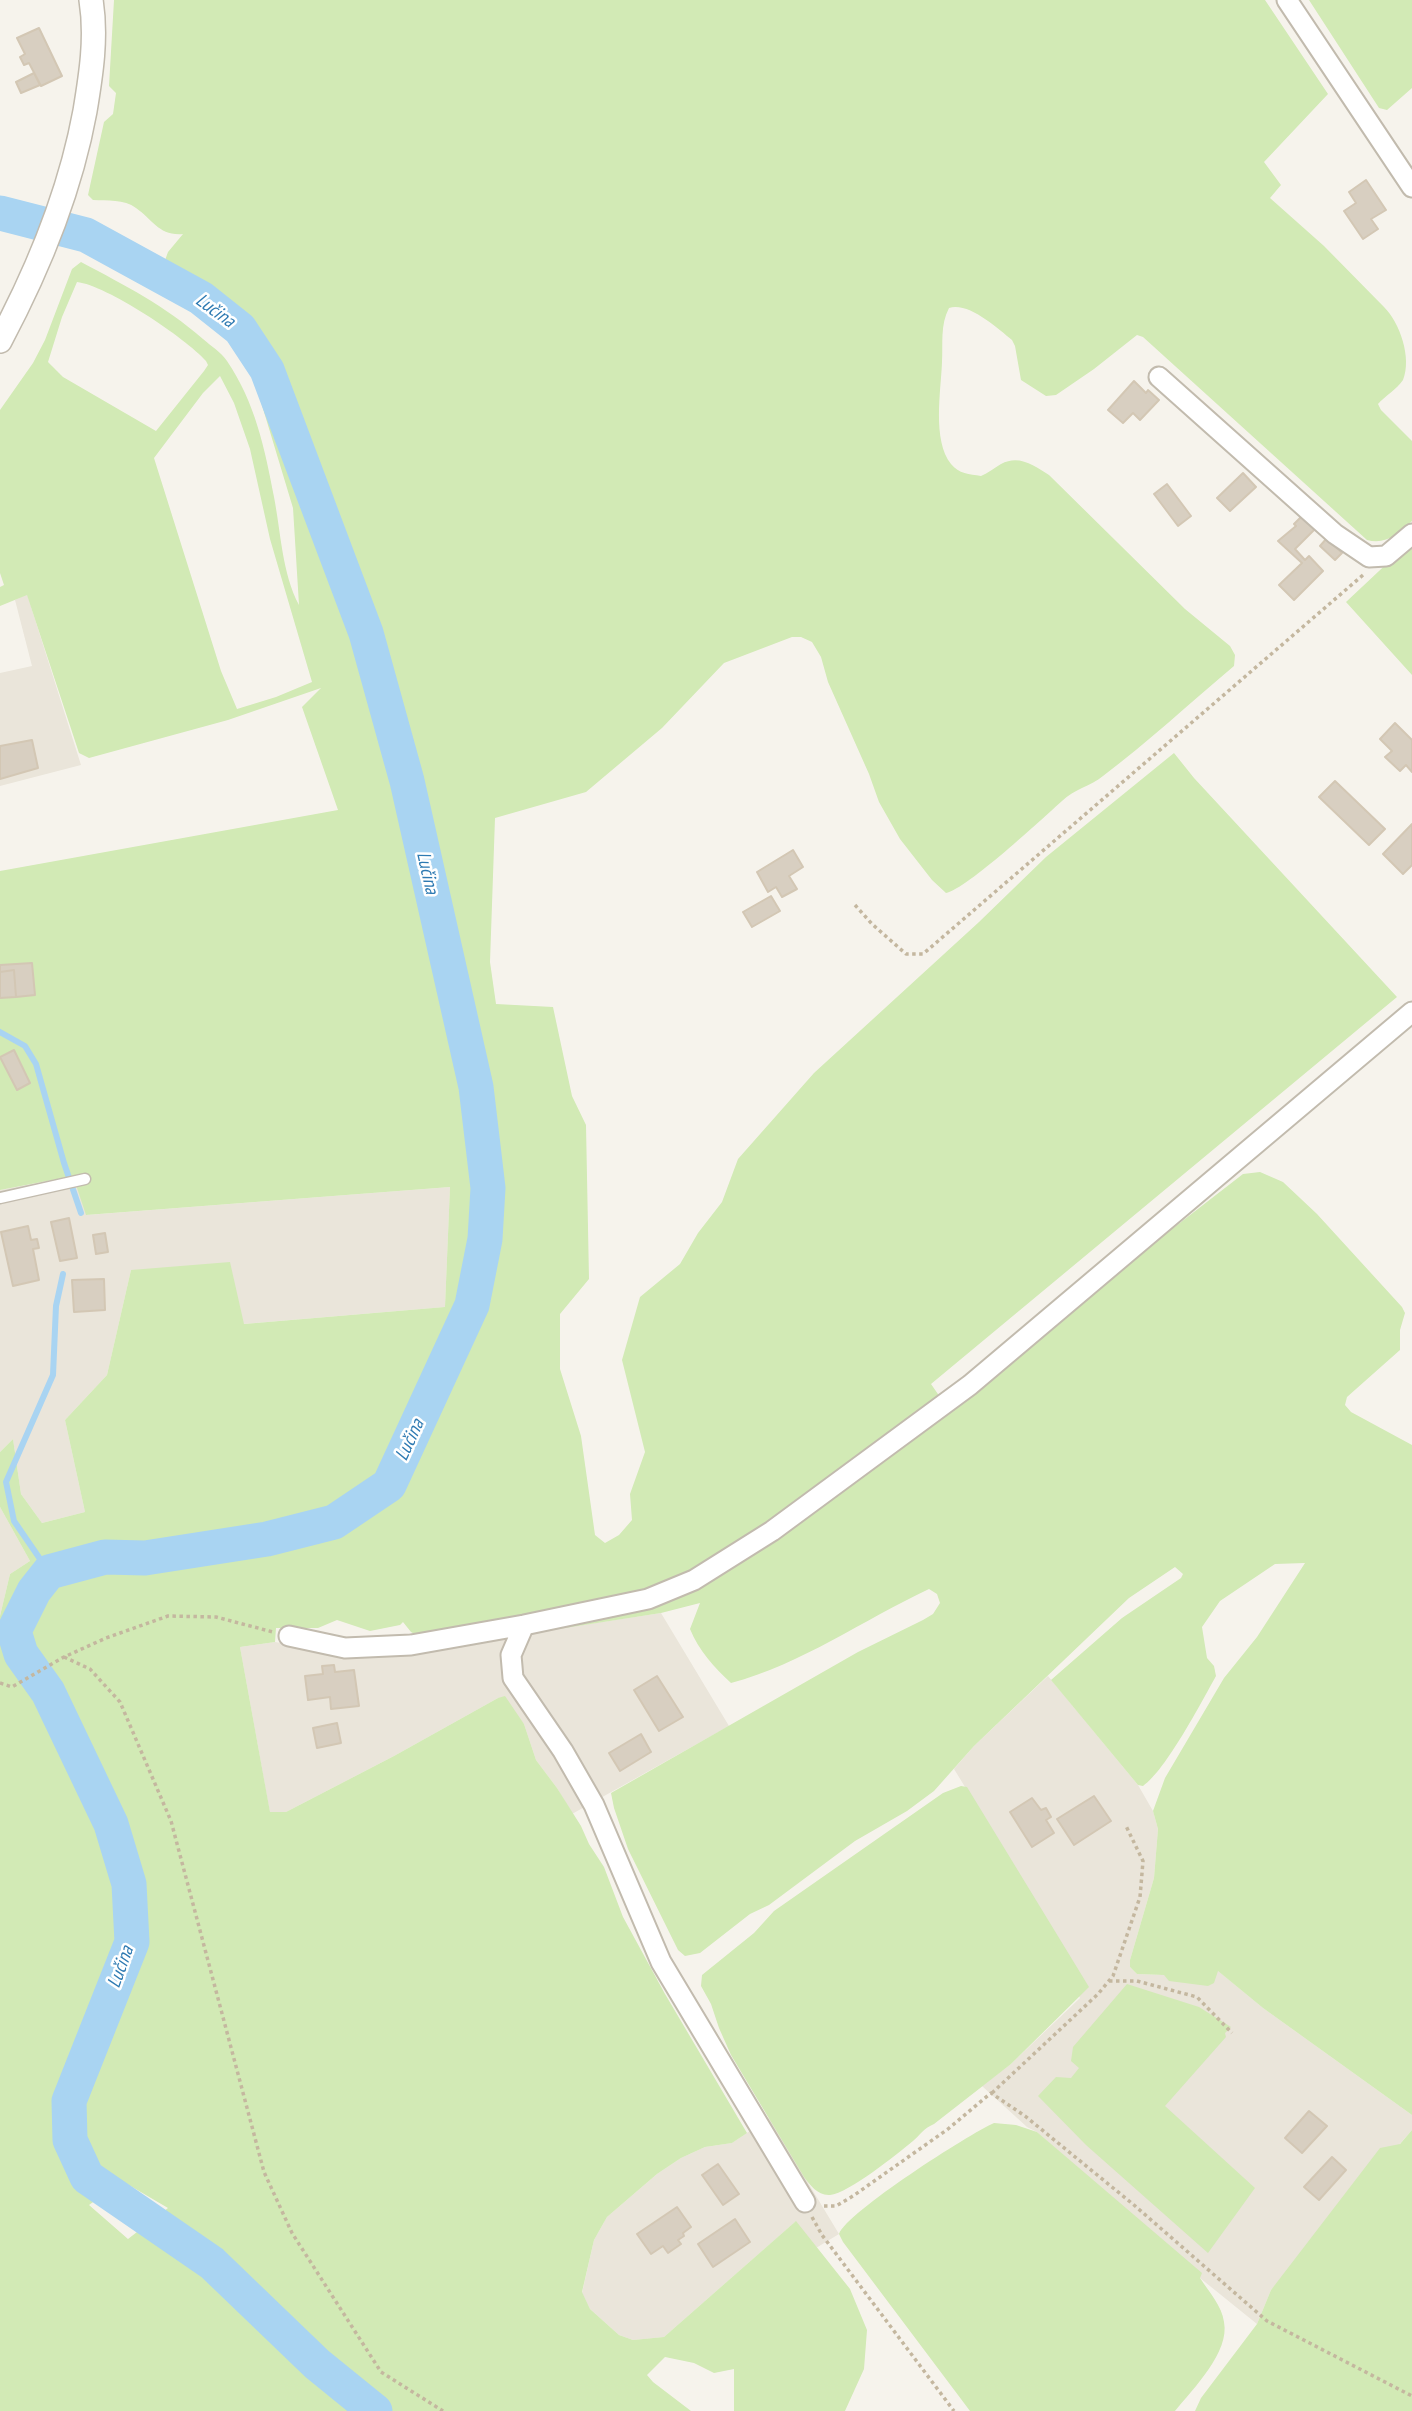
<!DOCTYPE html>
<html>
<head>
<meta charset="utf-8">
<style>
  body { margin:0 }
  canvas { display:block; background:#f6f3ec }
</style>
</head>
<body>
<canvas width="1412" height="2411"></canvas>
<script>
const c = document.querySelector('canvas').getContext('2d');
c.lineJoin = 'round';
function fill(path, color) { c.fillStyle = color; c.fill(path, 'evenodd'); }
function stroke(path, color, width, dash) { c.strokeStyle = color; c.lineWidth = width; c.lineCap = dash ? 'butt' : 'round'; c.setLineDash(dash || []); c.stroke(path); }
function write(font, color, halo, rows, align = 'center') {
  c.font = font + ' "PT Sans Narrow",sans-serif'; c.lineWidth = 5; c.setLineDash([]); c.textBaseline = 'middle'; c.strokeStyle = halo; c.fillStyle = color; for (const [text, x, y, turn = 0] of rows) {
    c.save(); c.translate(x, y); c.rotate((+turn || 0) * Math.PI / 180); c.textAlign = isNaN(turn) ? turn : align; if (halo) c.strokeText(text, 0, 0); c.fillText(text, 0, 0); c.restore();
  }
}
const residential = new Path2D(`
  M27 594 81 765 0 786V673L32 666 15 600Z
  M73 1176 87 1215 450 1187 445 1307 243 1324 131 1270 107 1375 65 1420 85 1512 42 1523 21 1494 13 1439 0 1452V1190Z
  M0 1507 30 1561 10 1574 0 1616Z
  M661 1613 729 1726 572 1814 557 1788 536 1760 524 1724 498 1698 394 1756 286 1812 270 1813 240 1647 275 1642 367 1658Z
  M1048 1676 1138 1785 1153 1811 1158 1829 1154 1878 1130 1960V1967L1137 1974 1164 1975 1217 1970 1263 2008 1412 2115V2130L1271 2290 1257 2324 1200 2278 1037 2132 1027 2127 982 2086 1011 2064 1080 1998 1016 1870 954 1769 974 1746Z
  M769 2118 839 2234 816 2248 795 2222 664 2337 633 2340 619 2335 590 2309 582 2293 594 2240 607 2217 657 2174 681 2158 705 2147 732 2143Z`);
const green = new Path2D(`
  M114 0H1265L1328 94 1264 162 1281 185 1270 198 1324 246 1384 307C1400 323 1412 358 1403 380 1397 389 1385 396 1378 404L1381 410 1412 441V521C1398 534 1386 545 1367 540L1143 337 1137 335 1094 369 1056 395 1046 396 1021 380 1015 346 1012 340C997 328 969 302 949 308 940 325 943 344 942 362 941 391 932 440 951 464 959 474 969 474 981 476 988 473 994 468 1001 464 1019 454 1035 466 1049 475L1185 609 1230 646 1235 655 1234 666C1190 703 1148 742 1103 776 1091 786 1074 789 1062 801 1043 818 967 889 946 893L932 880 900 839 879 802 869 774 828 682 821 657 812 642 801 637H792L724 663 662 728 586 792 495 818 490 962 496 1004 553 1007 572 1096 586 1125 589 1279 560 1314V1369L581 1436 595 1535 605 1543 619 1535 632 1520 630 1494 645 1452 622 1360 640 1297 680 1264 698 1233 722 1202 738 1159 814 1073 979 922 1046 857 1174 753 1194 778 1397 997 931 1384 949 1410 1123 1267 1243 1174 1260 1172 1283 1182 1317 1214 1402 1307 1405 1313 1400 1330V1350L1347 1397 1345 1405 1351 1412 1412 1445V2115L1263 2008 1218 1971 1214 1983 1208 1986 1169 1981 1164 1975 1137 1974 1130 1967V1960L1154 1878 1158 1829 1153 1811 1165 1778 1224 1678 1257 1637 1305 1563 1275 1564 1220 1601 1202 1627 1207 1658 1214 1666 1216 1676C1201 1703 1166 1770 1143 1786L1138 1785 1051 1680 1122 1618 1181 1578 1183 1574 1175 1567 1129 1598 974 1746 934 1791 907 1811 855 1841 769 1905 750 1914 700 1953 685 1956 678 1950 628 1849 614 1808 611 1793 858 1652 923 1620 933 1614 940 1603 937 1594 929 1589C863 1620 802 1664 731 1683 714 1667 699 1651 690 1629L700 1603 661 1613 533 1633 422 1638 411 1632 403 1622 400 1625 370 1631 337 1620 318 1628H276L275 1642 240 1647 270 1812H286L394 1756 498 1698 505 1696 524 1724 536 1760 557 1788 581 1826 589 1844 604 1867 623 1917 665 1994 747 2133 732 2143 705 2147 681 2158 657 2174 607 2217 594 2240 582 2292 590 2309 619 2335 633 2340 664 2337 796 2221 850 2289 867 2330 864 2369 845 2411H734V2369L714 2373 694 2363 665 2357 647 2375 653 2382 691 2411H0V1616L10 1574 30 1561 0 1507V1452L13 1439 21 1494 42 1523 85 1512 65 1420 107 1375 131 1270 230 1262 244 1324 445 1307 450 1187 86 1215 73 1176 0 1190V871L338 810 302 707 321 688 228 720 89 758 79 753 27 595 0 606V587L4 585 0 573V410L33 363 45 340 72 269 81 262C126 286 164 305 203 339 211 346 221 352 227 361 255 402 265 449 274 497 281 533 282 573 299 605L293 508 245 349 159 277 168 252 183 234C159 236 153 220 136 208 124 199 107 201 93 200L88 195 104 122 113 114 116 93 109 86ZM77 282C106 285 186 338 206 361L208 365 204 371 156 431 63 377 48 362 62 317ZM220 376 234 403 250 449 270 539 312 682 276 697 237 709 221 671 154 458 203 393ZM122 2181 168 2208 128 2239 89 2205Z
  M1309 0H1412V88L1387 110 1379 108Z
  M1412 540V675L1346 602Z
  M961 1786 967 1787 1089 1987 1011 2064 934 2124C924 2128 920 2135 913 2141 897 2154 849 2193 830 2195 818 2196 810 2185 804 2177L731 2055 719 2028 711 2004 701 1986 702 1975 754 1933 774 1911 943 1793Z
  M1127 1984 1199 2007 1231 2027 1225 2033 1226 2037 1165 2106 1255 2188 1208 2253 1086 2145 1038 2096 1056 2077 1071 2078 1079 2068 1071 2061 1073 2047Z
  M994 2123 1016 2125 1037 2132 1202 2273 1200 2278C1209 2292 1222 2306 1224 2322 1230 2352 1193 2389 1175 2411H970L843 2242 839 2234C847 2212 969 2134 994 2123Z
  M1412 2130V2411H1195L1201 2398 1257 2324 1271 2290 1380 2148 1400 2144Z`);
const stream = new Path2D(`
  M0 1032 25 1046 36 1064 64 1163 81 1213
  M49 1572 14 1521 6 1482 53 1375 56 1306 63 1274`);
const river = new Path2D(`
  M0 213 86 235 201 298 240 329 267 370 366 633 407 781 476 1087 488 1188 485 1239 472 1305 389 1485 334 1522 267 1539 145 1558 105 1557 49 1572 34 1591 14 1631 21 1654 48 1692 111 1824 129 1884 132 1942 69 2101 70 2140 87 2177 212 2263 317 2364 375 2411`);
const building = new Path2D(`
  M39 28 62 76 41 86 29 63 24 65 20 57 25 54 17 38Z
  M34 73 40 85 21 93 16 82Z
  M1366 180 1386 210 1371 219 1378 229 1363 239 1344 211 1356 203 1349 192Z
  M1134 381 1146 393 1148 390 1159 400 1140 420 1133 413 1123 423 1108 410Z
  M1243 473 1256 487 1230 511 1217 498Z
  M1167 484 1191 516 1178 526 1154 494Z
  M1303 515 1316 528 1295 549 1305 560 1309 556 1323 571 1294 600 1279 585 1302 563 1278 541 1296 526 1294 524Z
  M1327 538 1342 553 1335 560 1320 546Z
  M1395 723 1412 740V772L1406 765 1400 771 1385 757 1392 751 1380 739Z
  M32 740 38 768 0 779V746Z
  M1335 781 1385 829 1369 845 1319 797Z
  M1412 824V865L1403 874 1383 854Z
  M793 850 803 867 789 876 797 889 782 897 776 887 768 892 757 872Z
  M771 896 780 911 752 927 743 912Z
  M32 963 35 995 16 997 14 970 0 972V965Z
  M14 970 16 997 0 998V972Z
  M14 1050 30 1083 17 1090 0 1057Z
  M69 1218 77 1258 60 1261 51 1222Z
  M28 1226 31 1240 37 1239 39 1248 33 1249 39 1280 13 1286 1 1232Z
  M105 1233 108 1252 96 1254 93 1235Z
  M104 1279 105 1310 74 1312 72 1280Z
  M334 1665 335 1672 354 1670 359 1706 331 1709 330 1697 308 1700 305 1676 323 1674 322 1666Z
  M657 1676 683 1717 659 1731 634 1690Z
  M337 1723 341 1743 317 1748 313 1728Z
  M641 1734 651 1752 620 1771 609 1753Z
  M1094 1796 1111 1821 1074 1845 1057 1819Z
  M1032 1798 1041 1810 1046 1808 1051 1817 1046 1820 1054 1833 1032 1847 1010 1812Z
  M1309 2111 1327 2126 1302 2153 1285 2138Z
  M1332 2157 1346 2170 1319 2200 1304 2187Z
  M718 2164 739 2194 723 2205 702 2175Z
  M677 2207 691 2227 683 2233 684 2236 678 2240 681 2244 668 2253 663 2246 651 2254 637 2234Z
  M735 2219 750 2242 713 2267 698 2244Z`);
const path = new Path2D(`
  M855 905 872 924 906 954H923L1363 575
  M64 1657 90 1669 120 1702 171 1821 264 2172 292 2233 381 2372 443 2411
  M0 1683 12 1687 64 1657 106 1638 168 1616 216 1617 273 1632
  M1109 1981H1137L1197 1997 1232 2033
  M992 2093 1098 1994 1113 1976 1140 1897 1143 1861 1126 1826
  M824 2206H836L853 2196 948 2129 991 2093 1025 2116 1134 2205 1267 2321 1412 2396
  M812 2217 822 2235 954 2411`);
const service = new Path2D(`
  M0 1198 85 1179`);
const minor = new Path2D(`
  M1287 0 1412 187
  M1159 377 1335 534 1369 557 1386 556 1412 534
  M524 1625 511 1655 513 1678 563 1751 594 1805 661 1962 805 2202
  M289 1636 345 1648 411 1645 524 1625 648 1599 694 1580 772 1531 970 1385 1412 1012`);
const tertiary = new Path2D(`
  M0 341C39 268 70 193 85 111 91 75 97 37 91 0`);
const waterNames = [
  ["Lučina",215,311,36],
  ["Lučina",427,873,77],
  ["Lučina",410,1440,-65],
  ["Lučina",121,1967,-70]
];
fill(residential, '#eae5da');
fill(green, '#d2eab5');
stroke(stream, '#a9d4f2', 6);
stroke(river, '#a9d4f2', 35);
fill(building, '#d8cfc1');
stroke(building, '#d3c7b4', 2);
stroke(service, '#c2bbae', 13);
stroke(minor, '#c2bbae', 23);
stroke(tertiary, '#c2bbae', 26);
stroke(path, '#c4b79f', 3.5, [3.5, 3.5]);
stroke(service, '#fff', 10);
stroke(minor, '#fff', 19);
stroke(tertiary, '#fff', 23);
write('italic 19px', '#2e7ab2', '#fff', waterNames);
</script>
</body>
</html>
